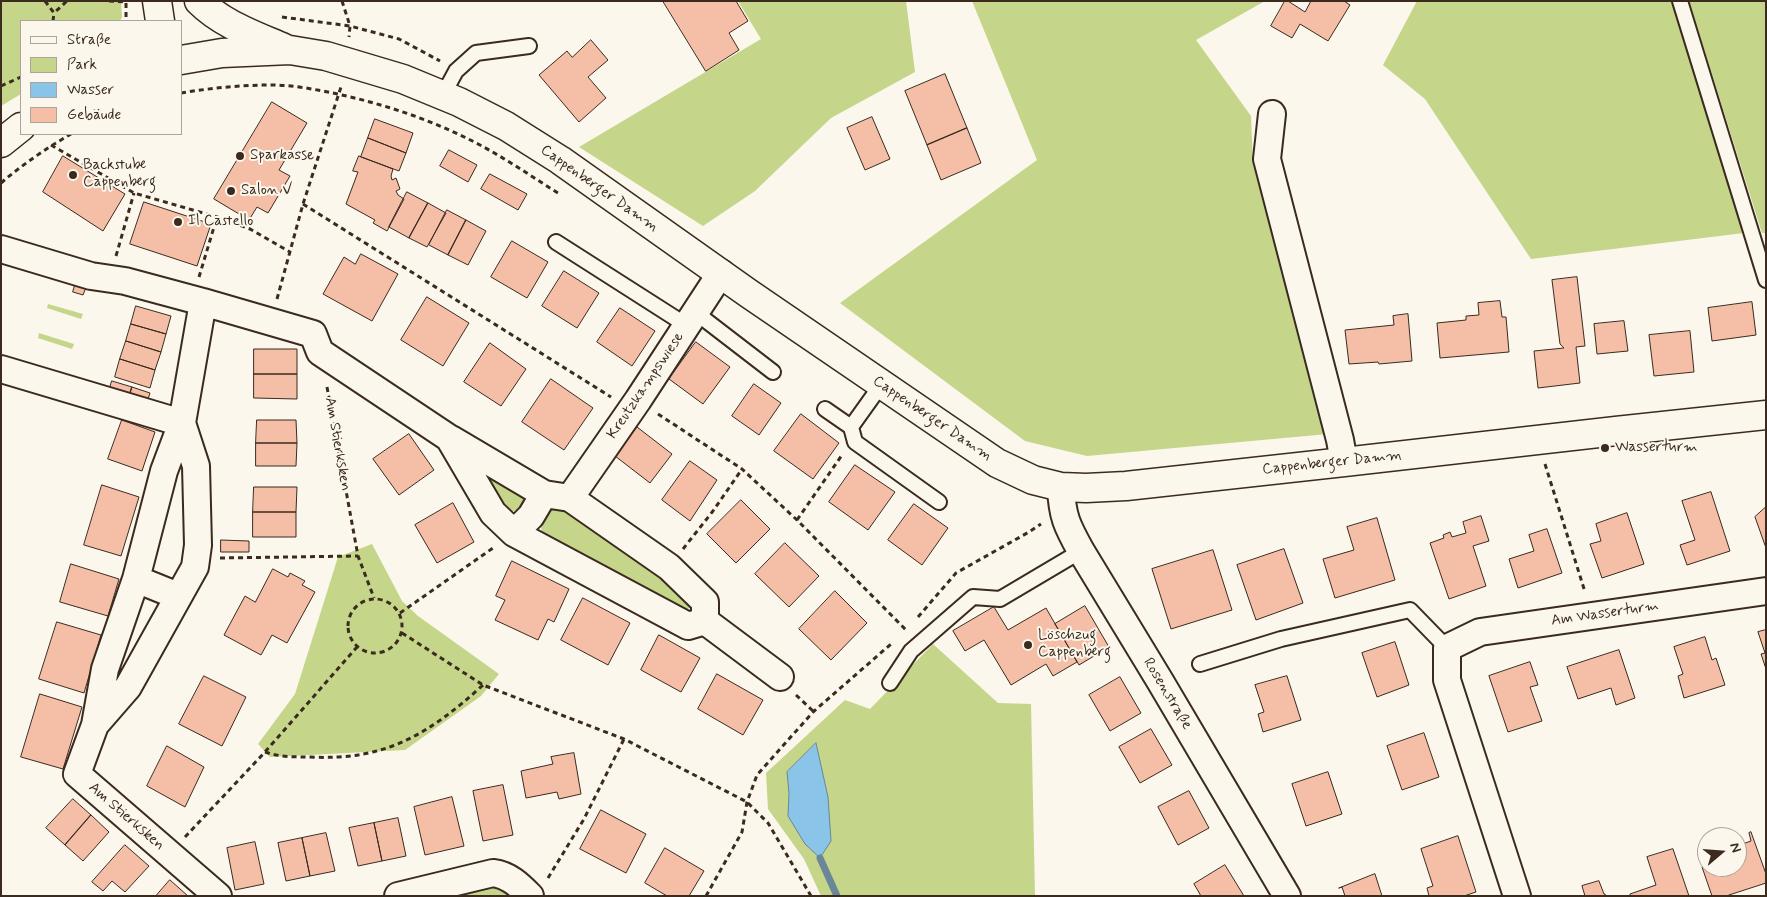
<!DOCTYPE html>
<html>
<head>
<meta charset="utf-8">
<style>
  body { margin:0 }
  #map { position:relative; width:1767px; height:897px; overflow:hidden; background:#fbf7ec; font-family:Mynerve,sans-serif }
  canvas { display:block }
  .frame { position:absolute; inset:0; border:2px solid #3b2a1e; pointer-events:none }
  .legend { position:absolute; left:20px; top:20px; width:162px; height:115px; box-sizing:border-box; background:#fbf7ec; border:1px solid #aea59a; margin:0; padding:6px 9px; list-style:none; font-size:15px; color:#3b2a1e }
  .legend li { display:flex; align-items:center; gap:10px; height:25px }
  .legend b { width:25px; border:1px solid #aea59a }
  .north { position:absolute; left:1697px; top:827px; width:50px; height:50px; box-sizing:border-box; background:#fbf7ec; border:1px solid #aea59a; border-radius:50%; rotate:72deg; font-size:14px; font-weight:700; line-height:20px; text-align:center; color:#3b2a1e }
  .north::after { content:''; display:block; margin:auto; width:18px; height:22px; background:#3b2a1e; clip-path:polygon(50% 0,100% 100%,50% 72%,0 100%) }
</style>
</head>
<body>
<div id="map">
<canvas width="1767" height="897"></canvas>
<div class="frame"></div>
<ul class="legend">
<li><b style="height:6px;background:#fbf7ec"></b>Straße</li>
<li><b style="height:14px;background:#c5d589"></b>Park</li>
<li><b style="height:14px;background:#8ac4e9"></b>Wasser</li>
<li><b style="height:14px;background:#f4bea7"></b>Gebäude</li>
</ul>
<div class="north">N</div>
</div>
<script>
const c = document.querySelector('canvas').getContext('2d');
c.lineJoin = 'round';
function fill(path, color) { c.fillStyle = color; c.fill(path, 'evenodd'); }
function stroke(path, color, width, dash) { c.strokeStyle = color; c.lineWidth = width; c.lineCap = dash ? 'butt' : 'round'; c.setLineDash(dash || []); c.stroke(path); }
function write(font, color, halo, rows, align = 'center') {
  c.font = font + ' Mynerve,sans-serif'; c.lineWidth = 4; c.setLineDash([]); c.textBaseline = 'middle'; c.strokeStyle = halo; c.fillStyle = color; for (const [text, x, y, turn = 0] of rows) {
    c.save(); c.translate(x, y); c.rotate((+turn || 0) * Math.PI / 180); c.textAlign = isNaN(turn) ? turn : align; if (halo) c.strokeText(text, 0, 0); c.fillText(text, 0, 0); c.restore();
  }
}
const green = new Path2D(`
  M1 1H121L122 17 120 21H21V94L1 106Z
  M738 1H906L915 72 831 118 755 191 703 226 579 147 761 39Z
  M972 1H1265L1196 40 1251 116 1253 164 1328 434 1087 456 1025 441 840 303 1037 160Z
  M1417 1H1673L1744 233 1531 259 1425 99 1383 65Z
  M1689 1H1766V233H1762Z
  M48 304 83 314 81 319 47 308Z
  M39 333 74 344 72 349 38 338Z
  M472 463 524 496C523 507 518 511 508 512Z
  M560 506 665 575 691 604 687 611 543 536C538 520 543 508 560 506Z
  M372 544 402 601 418 616 499 674 481 696 405 750 270 757 258 744 295 694 338 557Z
  M933 644 998 703 1031 704 1035 896H821L804 859 768 809 766 773 845 700 870 709Z
  M498 880 519 896H460L458 893Z`);
const water = new Path2D(`
  M816 743 828 797 831 841 820 858 805 844 788 816 789 793 787 772Z`);
const stream = new Path2D(`
  M820 858 837 896`);
const building = new Path2D(`
  M663 1H736L748 21 729 33 739 50 706 71Z
  M1285 1H1288L1305 12 1311 1H1344L1350 5 1328 41 1300 24 1292 38 1271 26Z
  M591 40 608 60 588 77 606 98 579 122 539 75 567 51 572 57Z
  M945 74 967 128 927 145 905 91Z
  M272 102 307 123 279 170 290 176 268 213 257 207 249 220 214 199Z
  M872 117 890 159 865 170 847 128Z
  M375 119 413 133 406 153 368 138Z
  M967 128 981 163 941 180 927 145Z
  M368 138 406 153 399 171 361 157Z
  M449 150 477 165 468 182 440 166Z
  M63 156 125 194 103 231 43 192Z
  M359 156 393 169 391 176 392 180 396 178 400 189 396 191 398 195 404 199 387 231 373 223 375 220 346 204 358 172 353 171Z
  M490 174 527 194 518 210 481 189Z
  M407 192 428 203 409 238 389 227Z
  M144 202 211 224 197 266 130 244Z
  M428 203 446 213 427 247 409 238Z
  M447 210 466 220 448 255 429 245Z
  M466 220 486 231 468 265 448 255Z
  M512 241 548 262 527 298 491 277Z
  M361 254 398 274 372 321 323 294 344 257 355 264Z
  M564 271 599 293 577 328 542 306Z
  M1577 277 1585 346 1576 347 1580 383 1538 388 1534 351 1564 348 1560 344 1552 280Z
  M76 282 87 285 83 295 73 292Z
  M427 297 469 323 443 366 401 340Z
  M1500 301 1502 317H1506L1509 352 1440 358 1437 323 1466 320V316L1479 315 1478 303Z
  M1752 302 1756 335 1712 341 1708 308Z
  M136 306 171 316 166 334 131 324Z
  M620 308 655 331 632 366 597 342Z
  M1408 314 1412 361 1379 364 1378 362 1349 364 1345 330 1394 325 1393 316Z
  M1624 321 1628 351 1597 354 1594 324Z
  M131 324 166 334 161 352 126 341Z
  M1690 331 1694 372 1654 376 1649 335Z
  M126 341 161 352 155 370 120 359Z
  M696 342 730 367 703 404 669 379Z
  M490 343 526 369 501 406 464 382Z
  M254 349H297V374H254Z
  M120 359 155 370 150 388 115 377Z
  M254 374H297V399L254 398Z
  M551 379 593 408 564 450 522 422Z
  M112 381 132 387 129 397 109 391Z
  M754 384 781 403 759 435 732 416Z
  M132 387 150 393 147 402 129 397Z
  M801 414 839 443 813 479 774 451Z
  M122 420 155 432 142 471 108 459Z
  M257 420H296L297 443H256Z
  M637 427 672 454 650 483 615 456Z
  M409 434 434 470 399 495 373 459Z
  M256 443H297L296 466H256Z
  M690 461 717 480 690 521 662 500Z
  M855 465 895 492 868 530 829 502Z
  M102 485 139 497 121 556 84 545Z
  M254 487H297L296 512H253Z
  M1711 492 1730 551 1687 565 1680 545 1695 540 1682 501Z
  M741 500 770 529 736 563 707 534Z
  M453 503 474 542 437 563 415 525Z
  M914 504 948 528 922 565 888 540Z
  M1766 507V548L1755 517Z
  M253 512H296V537H253Z
  M1627 513 1644 564 1602 578 1590 544 1601 541 1596 524Z
  M1481 516 1489 541 1473 546 1486 586 1449 599 1430 543 1444 538 1443 535 1450 532 1452 537 1466 533 1463 522Z
  M1377 518 1395 580 1335 598 1323 559 1354 550 1347 527Z
  M1547 529 1562 573 1518 588 1509 559 1534 551 1529 535Z
  M221 540 249 541V552H221Z
  M785 543 819 576 789 607 755 574Z
  M1284 549 1303 603 1256 620 1237 565Z
  M1213 550 1232 610 1171 629 1152 569Z
  M512 561 569 589 554 622 548 619 538 640 495 620 505 600 496 596Z
  M71 564 119 579 108 616 60 602Z
  M273 569 288 577 290 573 305 581 302 585 315 592 287 643 272 635 261 655 224 635 245 596 255 602Z
  M835 591 867 623 831 660 799 629Z
  M583 598 630 623 608 665 561 640Z
  M1085 606 1109 647 1079 665 1055 624Z
  M994 607 1008 630 1046 608 1077 662 1053 676 1046 664 1011 685 984 640 965 651 953 631Z
  M57 622 101 635 84 693 39 679Z
  M1766 630V669L1761 654 1765 653 1758 632Z
  M659 635 700 658 681 692 641 670Z
  M1705 637 1712 660 1716 658 1725 685 1684 698 1678 676 1683 674 1674 647Z
  M1395 642 1409 685 1377 697 1362 653Z
  M1619 650 1635 698 1616 705 1611 688 1578 699 1567 667Z
  M1530 662 1538 685 1530 687 1542 721 1508 732 1489 676Z
  M717 674 763 700 743 735 698 709Z
  M204 676 246 697 222 746 179 724Z
  M1287 676 1301 720 1263 732 1258 714 1264 712 1255 685Z
  M1120 677 1141 713 1110 731 1089 695Z
  M40 694 82 707 63 769 21 757Z
  M1151 729 1172 765 1140 783 1119 747Z
  M1424 733 1439 777 1402 790 1387 746Z
  M167 746 204 767 185 807 147 786Z
  M574 753 581 794 559 799 557 792 526 798 521 771 553 764 551 757Z
  M1328 772 1342 814 1306 826 1292 784Z
  M503 785 513 835 483 841 473 791Z
  M1189 791 1209 828 1178 845 1158 807Z
  M452 797 464 846 425 855 414 807Z
  M73 799 91 815 65 845 46 828Z
  M601 810 646 834 626 873 580 849Z
  M91 815 109 832 83 861 65 845Z
  M398 818 406 856 382 861 374 823Z
  M374 823 382 861 358 866 349 828Z
  M1751 832 1766 874V883L1726 896H1712L1702 867 1707 865V867H1737V857L1739 856 1737 846 1751 841 1749 833Z
  M326 833 335 871 310 876 302 838Z
  M1458 836 1476 892 1464 896H1429L1427 888 1433 886 1421 849Z
  M302 838 310 876 286 881 278 843Z
  M255 842 264 884 235 890 227 848Z
  M125 845 149 866 125 892 112 881 103 891 92 882Z
  M665 848 704 871 689 896H667L645 883Z
  M1673 849 1689 896H1630V894L1656 885 1647 857Z
  M1225 865 1244 896H1201L1194 884Z
  M1375 874 1382 896H1345L1342 887 1339 888Z
  M170 880 188 896H156Z
  M1599 881 1604 894H1605L1606 896H1585L1582 886Z`);
const path = new Path2D(`
  M45 1 54 13 67 1
  M109 1 126 2V21
  M342 1 350 26 349 37
  M282 17 350 26 399 39 440 61
  M53 21 54 13
  M1 86 21 77
  M181 93C211 88 242 85 272 85 292 85 313 89 333 93 384 104 433 120 480 145 508 160 534 178 561 195
  M51 145 134 193 217 217 250 229 290 252
  M1 183C23 164 47 148 71 134
  M303 204 611 397
  M116 256 134 193
  M199 277 217 217
  M277 299 303 204 341 87
  M327 387 358 556 374 598
  M658 414 742 469 797 520 906 630
  M1545 464 1585 592
  M797 520 842 455
  M683 549 713 511 742 469
  M220 558 358 556
  M348 626a27 27 0 1 1 54 0a27 27 0 1 1-54 0Z
  M400 613 493 548
  M918 617 956 573 1029 532 1041 524
  M402 633 483 685 624 739 747 802 768 823 811 896
  M796 695 813 711
  M265 752C279 757 295 757 310 757 386 761 429 734 483 685
  M185 837 265 752 357 647
  M548 878 584 819 624 739
  M706 896 742 832 747 802 757 775 813 712 891 644`);
const lane = new Path2D(`
  M1680 1 1766 280
  M443 95 456 71 476 53 529 46
  M556 242 686 325
  M695 312 773 372
  M881 385 851 427 855 442 939 502
  M825 409 851 427
  M1200 664 1281 639 1410 610 1447 648
  M890 683 911 651 973 597 1000 599 1081 551`);
const street = new Path2D(`
  M1272 114 1267 159 1340 440 1344 462
  M1 249 91 276 125 281 203 302
  M721 273 638 400 570 498 669 567 705 602V621L780 677
  M1 369 182 423
  M451 439 544 494 570 498
  M1061 487C1062 516 1067 526 1081 551L1160 681 1287 896
  M514 533 531 516 544 494
  M136 579 178 596
  M95 725 128 687 195 567 198 545 196 466 182 423
  M218 896 77 774 95 725 105 669 136 579 164 471 182 423 203 302 313 334 320 352 449 438 493 513 514 533 688 626 705 621
  M398 896 493 873C509 875 519 885 530 896
  M1517 896 1447 680V648L1480 632 1766 591`);
const secondary = new Path2D(`
  M157 1 160 21
  M199 1C222 24 254 35 284 48
  M181 60 222 53 290 50 326 56 403 79 459 102 506 126 560 160 748 293 997 463 1033 480 1061 487 1086 488 1126 486 1344 462 1616 431 1766 415
  M1 143 21 127`);
const markers = [
  [240,156,5,"#3b2a1e"],
  [73,175,5,"#3b2a1e"],
  [231,191,5,"#3b2a1e"],
  [178,222,5,"#3b2a1e"],
  [1605,448,5,"#3b2a1e"],
  [1028,645,5,"#3b2a1e"]
];
const poiNames = [
  ["Sparkasse",250,156],
  ["Backstube",83,166],
  ["Cappenberg",83,183],
  ["Salon V",241,191],
  ["Il Castello",188,222],
  ["Wasserturm",1615,448],
  ["Löschzug",1038,636],
  ["Cappenberg",1038,653]
];
const streetNames = [
  ["Cappenberger Damm",599,189,35],
  ["Kreutzkampswiese",646,386,-56],
  ["Cappenberger Damm",932,419,34],
  ["Am Stierksken",337,444,80],
  ["Cappenberger Damm",1332,463,-6],
  ["Am Wasserturm",1605,614,-8],
  ["Rosenstraße",1167,694,59],
  ["Am Stierksken",126,817,41]
];
fill(green, '#c5d589');
fill(water, '#8ac4e9');
stroke(water, '#6a8698', 1);
stroke(stream, '#6a8698', 7);
fill(building, '#f4bea7');
stroke(building, '#3b2a1e', 1);
stroke(lane, '#3b2a1e', 18);
stroke(street, '#3b2a1e', 30);
stroke(secondary, '#3b2a1e', 31);
stroke(path, '#3b2a1e', 3, [5, 4]);
stroke(lane, '#fbf7ec', 14);
stroke(street, '#fbf7ec', 26);
stroke(secondary, '#fbf7ec', 28);
for (const [x, y, r, color] of markers) { const dot = new Path2D(); dot.arc(x, y, r, 0, 2 * Math.PI); c.fillStyle = color; c.fill(dot); stroke(dot, '#fbf7ec', 2); }
write('15px', '#3b2a1e', '#fbf7ec', poiNames, 'left');
write('15px', '#3b2a1e', '#fbf7ec', streetNames);
</script>
</body>
</html>
